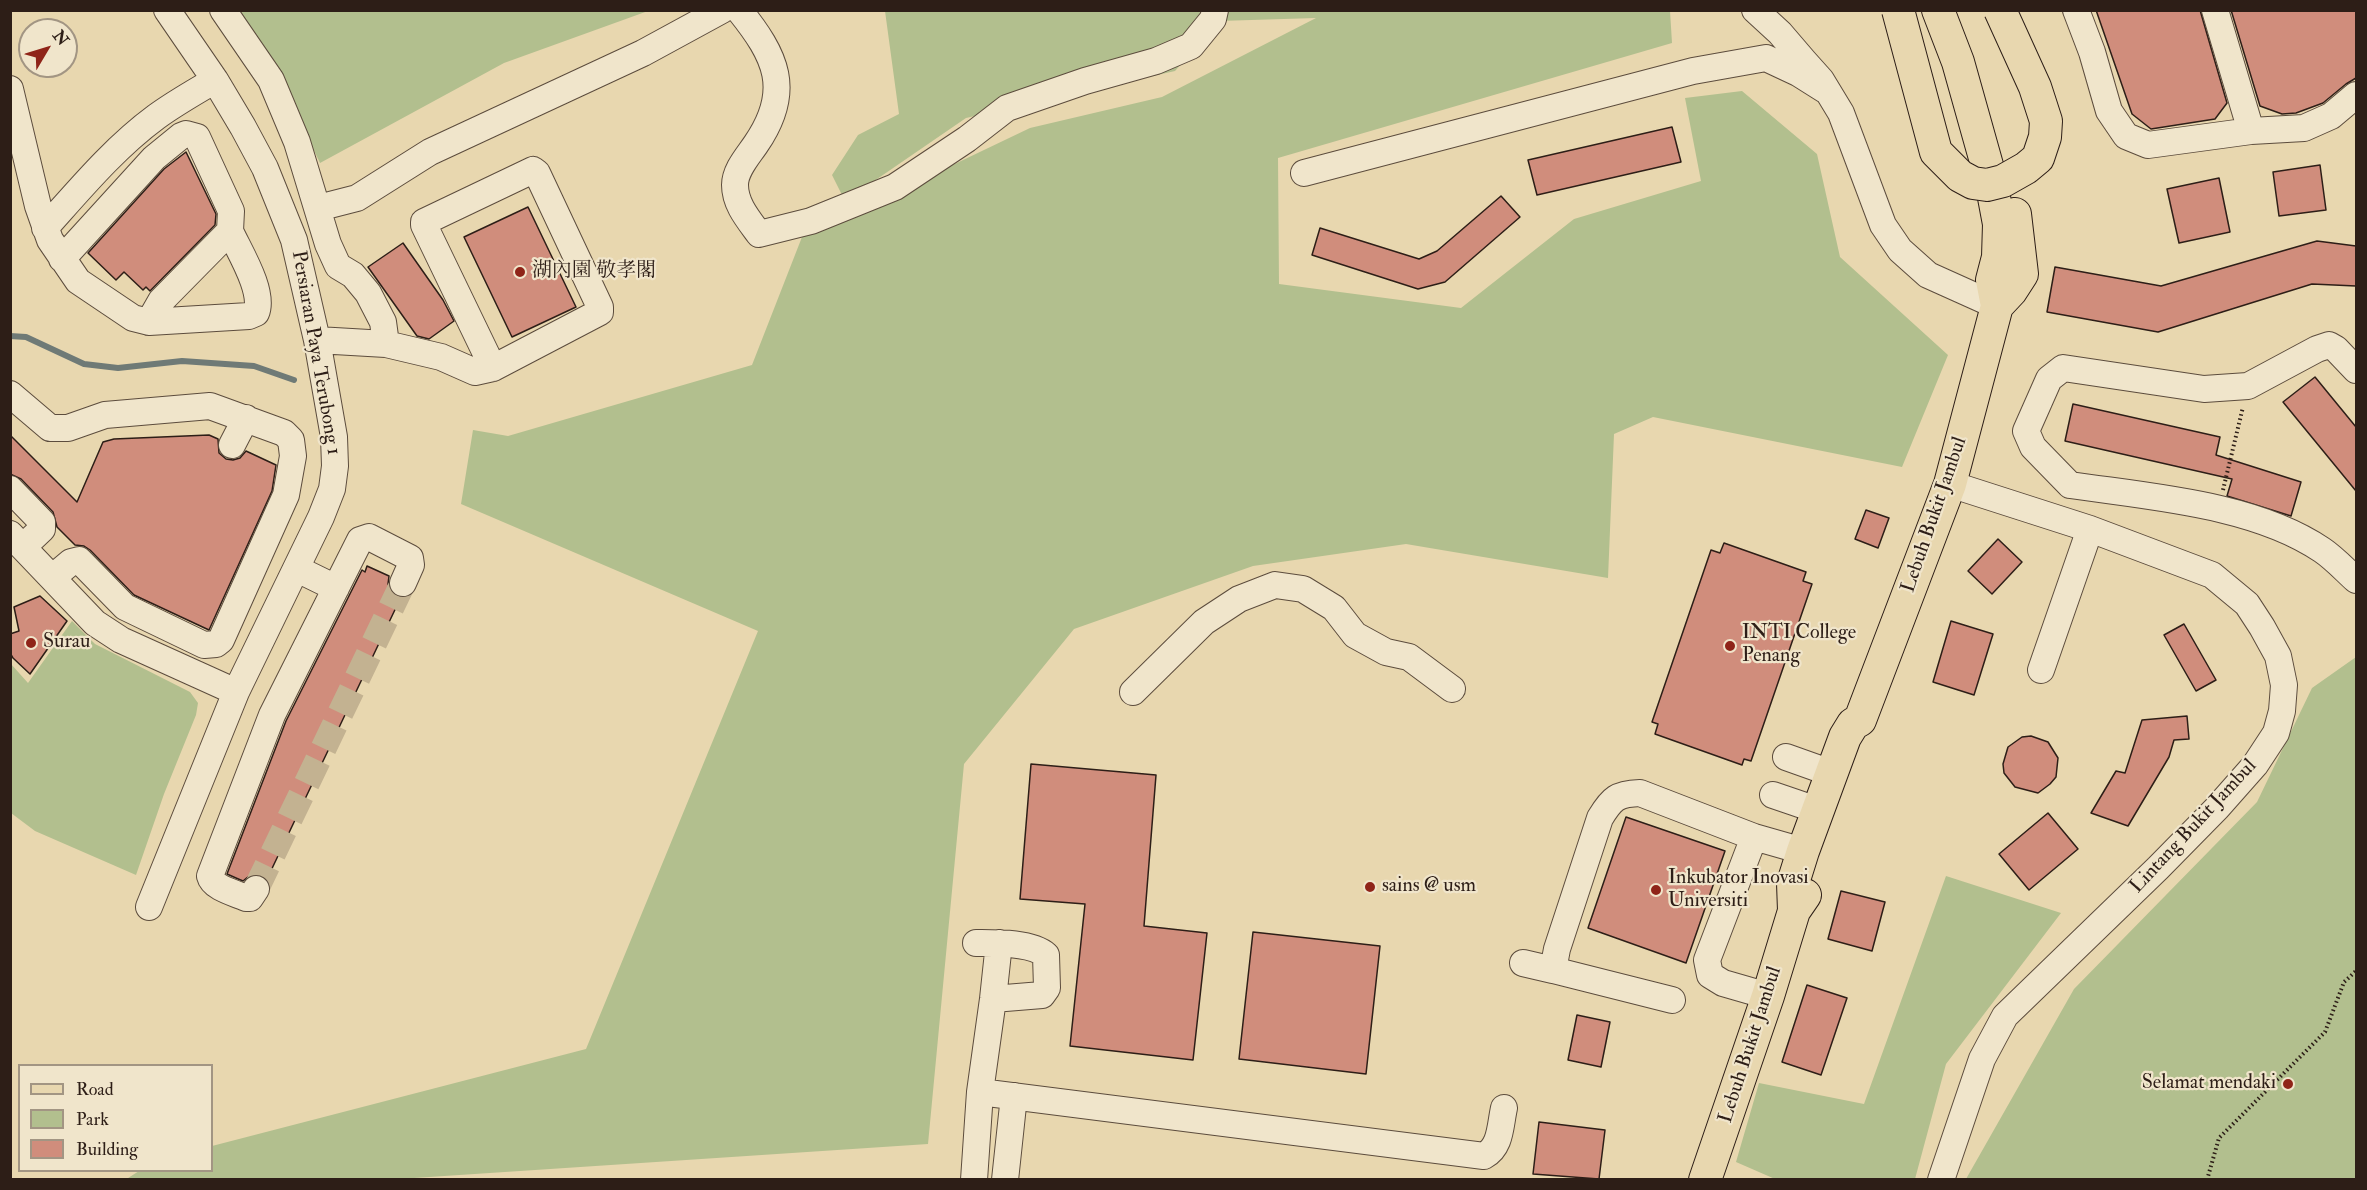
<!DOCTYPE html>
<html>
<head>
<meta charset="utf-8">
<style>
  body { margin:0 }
  #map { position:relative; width:2367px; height:1190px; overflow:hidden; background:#e8d7af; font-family:"IM FELL Double Pica",serif }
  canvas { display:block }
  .frame { position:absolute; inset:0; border:12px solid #2d1e17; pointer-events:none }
  .legend { position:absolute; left:18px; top:1064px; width:195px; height:108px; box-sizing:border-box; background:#f0e5cb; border:2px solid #a29583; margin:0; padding:8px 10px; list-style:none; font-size:18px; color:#2d1e17 }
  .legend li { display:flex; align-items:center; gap:12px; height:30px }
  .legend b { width:30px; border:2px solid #a29583 }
  .north { position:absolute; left:18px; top:18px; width:60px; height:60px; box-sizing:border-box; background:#f0e5cb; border:2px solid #a29583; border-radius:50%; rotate:52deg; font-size:16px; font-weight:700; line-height:24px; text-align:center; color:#2d1e17 }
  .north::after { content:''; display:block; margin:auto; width:21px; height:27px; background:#8f2418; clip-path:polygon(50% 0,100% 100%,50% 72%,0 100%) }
</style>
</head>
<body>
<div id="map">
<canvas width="2367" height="1190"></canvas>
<div class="frame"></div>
<ul class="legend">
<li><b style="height:8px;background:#e8d7af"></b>Road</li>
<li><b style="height:16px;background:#b2bf8e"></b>Park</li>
<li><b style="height:16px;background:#d08d7c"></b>Building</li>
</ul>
<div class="north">N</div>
</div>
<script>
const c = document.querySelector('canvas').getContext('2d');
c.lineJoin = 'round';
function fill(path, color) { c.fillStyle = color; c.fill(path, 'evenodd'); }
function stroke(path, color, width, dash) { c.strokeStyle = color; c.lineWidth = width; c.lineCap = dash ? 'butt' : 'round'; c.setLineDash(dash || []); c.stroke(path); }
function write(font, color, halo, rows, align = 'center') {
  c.font = font + ' "IM FELL Double Pica","Noto Serif SC",serif'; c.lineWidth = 4.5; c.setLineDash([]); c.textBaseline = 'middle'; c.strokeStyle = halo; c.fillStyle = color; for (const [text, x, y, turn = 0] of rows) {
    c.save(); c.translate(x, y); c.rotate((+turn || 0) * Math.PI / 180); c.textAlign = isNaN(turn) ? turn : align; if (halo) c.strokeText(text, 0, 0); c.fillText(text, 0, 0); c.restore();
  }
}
const green = new Path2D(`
  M239 11H648L504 63 320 163 279 78Z
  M885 11H1670L1672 43 1278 158 1279 284 1461 308 1574 219 1701 181 1685 98 1742 91 1817 154 1840 257 1948 355 1902 467 1653 417 1614 434 1608 578 1406 544 1253 566 1074 629 964 764 928 1144 399 1179 125 1180 139 1171 212 1170V1146L586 1049 758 631 461 504 473 430 508 436 752 365 802 237 1030 128 1162 97 1316 18 1219 21 1175 71 966 118 845 201 832 175 858 135 899 114Z
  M72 621 95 644 190 692 198 703 196 715 164 794 136 875 35 831 11 813V664L28 683Z
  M2356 657V1179H1966L2074 989 2257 802 2312 688Z
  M1946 876 2061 913 1946 1064 1915 1179H1775L1736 1162 1759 1083 1864 1104Z`);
const stream = new Path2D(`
  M10 336 26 337 84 364 118 368 182 361 254 366 294 380`);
const building = new Path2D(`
  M2096 10H2200L2227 103 2215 119 2151 129 2132 114Z
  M2231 10H2356V78L2346 84 2323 103 2296 113 2282 114 2260 106Z
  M1672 127 1681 162 1537 195 1528 160Z
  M186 152 216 214 215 225 150 291 146 287 143 290 124 272 116 280 88 253 164 169Z
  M2320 165 2326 210 2279 216 2273 172Z
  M2219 178 2230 232 2179 243 2167 189Z
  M1501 196 1520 217 1445 282 1418 289 1312 255 1320 228 1419 259 1437 251Z
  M528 207 576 307 512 337 464 237Z
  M2317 241 2356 246V286L2312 284 2158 332 2047 312 2055 267 2161 286Z
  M403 243 443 300 454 321 429 339 417 336 368 267Z
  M2315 377 2356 427V491L2283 402Z
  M2073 404 2220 437 2216 455 2301 482 2291 516 2227 496 2232 479 2065 441Z
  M10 435 77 502 103 442 114 439 209 435 218 439 219 453 226 459 233 460 240 458 246 451 276 465 272 491 209 630 134 595 90 550 84 546 75 545 57 527 53 512 21 479 10 474Z
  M1866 510 1889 518 1878 548 1855 539Z
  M1998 539 2022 562 1992 594 1968 571Z
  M1724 543 1806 572 1803 581 1812 584 1751 761 1744 759 1742 765 1655 734 1658 724 1652 722 1711 550 1720 553Z
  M367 566 389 576 388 584 391 591 401 597 267 879 256 874 249 876 243 881 236 878 227 874 286 721 362 570 365 572Z
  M40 596 67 621 30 674 13 658 10 653V634L19 631 14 607Z
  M1951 621 1993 634 1974 695 1933 682Z
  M2184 624 2216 680 2196 691 2164 635Z
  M2187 716 2189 739 2174 740 2169 757 2128 826 2091 813 2116 771 2125 773 2142 720Z
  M2031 736 2048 742 2058 758 2056 777 2050 784 2038 793 2015 787 2004 773 2003 764 2008 747 2022 737Z
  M1031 764 1156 775 1144 926 1207 933 1193 1060 1070 1046 1085 904 1020 899Z
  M2048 813 2078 849 2029 890 1999 854Z
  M1626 817 1725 851 1686 963 1588 928Z
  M1841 891 1885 902 1872 951 1828 939Z
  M1253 932 1380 946 1366 1074 1239 1059Z
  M1807 985 1847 998 1821 1075 1782 1062Z
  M1577 1015 1610 1022 1601 1067 1568 1060Z
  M1539 1122 1605 1130 1599 1179 1533 1174Z`);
const minorTunnel = new Path2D(`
  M256 889 403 583`);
const path = new Path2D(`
  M2223 490 2243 407
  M2207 1180 2219 1138 2325 1032 2344 982 2356 971`);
const minor = new Path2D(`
  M223 10 271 80 297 142 328 244 338 266 353 275 368 293 383 322 386 344
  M739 10C776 56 793 90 756 144 748 156 735 170 735 185 735 204 748 219 759 234L811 221 895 187 967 139 1007 108 1085 81 1156 61 1191 46 1213 19 1215 10
  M1755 10 1780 33 1804 61 1821 80 1841 113 1883 225 1900 250 1928 275 1997 306
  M2076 10 2092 52 2109 111 2126 136 2148 145 2251 131 2304 128 2331 116 2356 95
  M2215 10 2251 131
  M10 89 38 206 50 240 78 281 133 318 149 322 249 316 256 313C265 292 239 251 230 231
  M533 170 537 173 600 307V312L493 368 424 225V222Z
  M1304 173 1693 71 1766 58 1798 73 1825 90
  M318 208 357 198 430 152 643 53 722 10
  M45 228C80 189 114 148 156 117 175 103 195 92 215 80
  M62 259 154 158 181 136 186 134 197 137 231 211 230 231 161 301 149 322
  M317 340 386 344 441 357 475 372 493 368
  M10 394 50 428H68L105 415 210 406 284 433 291 440 293 456 286 495 221 640 216 644 204 645 125 607 79 560 71 562 52 578
  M232 445 246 418
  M2070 485 2033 447 2026 431 2049 379 2063 368 2204 389 2248 386 2317 349 2329 345 2336 349 2356 370
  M2070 485C2150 497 2254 504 2322 550 2334 558 2345 570 2356 580
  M10 489 42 522V529L23 547
  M10 534 95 623 121 640 236 692
  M297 569 336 588
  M2041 670 2090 529
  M1133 692 1204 622 1239 599 1275 585 1303 589 1334 608 1355 635 1386 652 1409 657 1452 689
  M1786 757 1831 773
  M1773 795 1817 810
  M1754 837 1707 960 1710 975 1723 983 1768 996
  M256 889 250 898H246C235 893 213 888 210 876L272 715 360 540 369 537 410 558 411 565 403 583
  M149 907 236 692 321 517 332 489 335 466 334 437 317 340 294 240 265 168 243 127 215 80 167 10
  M976 943C995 943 1031 942 1046 955L1047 988 1042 995 993 999
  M1523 963 1553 970 1557 949 1600 818C1612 798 1617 794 1640 793L1754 837 1803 851
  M1553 970 1672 1000
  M980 1092 1484 1156C1501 1147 1500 1126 1504 1108
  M974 1180 980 1092 993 999 999 943
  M1005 1180 1014 1096
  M1941 1180 1982 1059 2005 1016 2158 868 2217 808 2255 765 2276 733 2282 711 2284 685 2278 656 2262 627 2247 604 2212 575 2090 529 1950 484`);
const major = new Path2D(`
  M1997 306 2011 291 2022 274 2015 214
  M1794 911 1793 883 1803 851 1845 737 1853 724 1860 720 1950 484 1997 306 1992 280 1998 257 1999 224 1990 176 1958 62 1938 10
  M1705 1180 1768 996 1794 911 1805 895`);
const majorBridge = new Path2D(`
  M1898 10 1936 152 1960 176 1973 183 1987 185 2003 181 2026 168 2038 158 2045 137 2046 121 2035 87 2000 10`);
const markers = [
  [520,272,6,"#8f2418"],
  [31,643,6,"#8f2418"],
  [1730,646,6,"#8f2418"],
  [1370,887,6,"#8f2418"],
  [1656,890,6,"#8f2418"],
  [2288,1084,6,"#8f2418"]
];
const poiNames = [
  ["湖內園 敬孝閣",532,272],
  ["INTI College",1742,634],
  ["Penang",1742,657],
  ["Surau",43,643],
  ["Inkubator Inovasi",1668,879],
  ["Universiti",1668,902],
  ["sains @ usm",1382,887],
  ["Selamat mendaki",2276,1084,"right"]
];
const streetNames = [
  ["Persiaran Paya Terubong 1",315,353,80],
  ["Lebuh Bukit Jambul",1935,515,-71],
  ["Lintang Bukit Jambul",2194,827,-47],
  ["Lebuh Bukit Jambul",1751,1045,-72]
];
fill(green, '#b2bf8e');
stroke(stream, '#6f7a76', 6);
fill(building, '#d08d7c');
stroke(building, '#2d1e17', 1.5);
stroke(minorTunnel, '#c3b291', 26, [26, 13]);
stroke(minor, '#5c4c3d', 28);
stroke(major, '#2d1e17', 34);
stroke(path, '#2d1e17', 4, [1.5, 3]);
stroke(minor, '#f0e5cb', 26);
stroke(major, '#e8d7af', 32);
stroke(majorBridge, '#2d1e17', 34, []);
stroke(majorBridge, '#e8d7af', 32);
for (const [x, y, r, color] of markers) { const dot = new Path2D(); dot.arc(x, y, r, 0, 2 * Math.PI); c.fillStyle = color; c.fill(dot); stroke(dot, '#f0e5cb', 2); }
write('20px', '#2d1e17', '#f0e5cb', poiNames, 'left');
write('20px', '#2d1e17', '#f0e5cb', streetNames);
</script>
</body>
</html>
